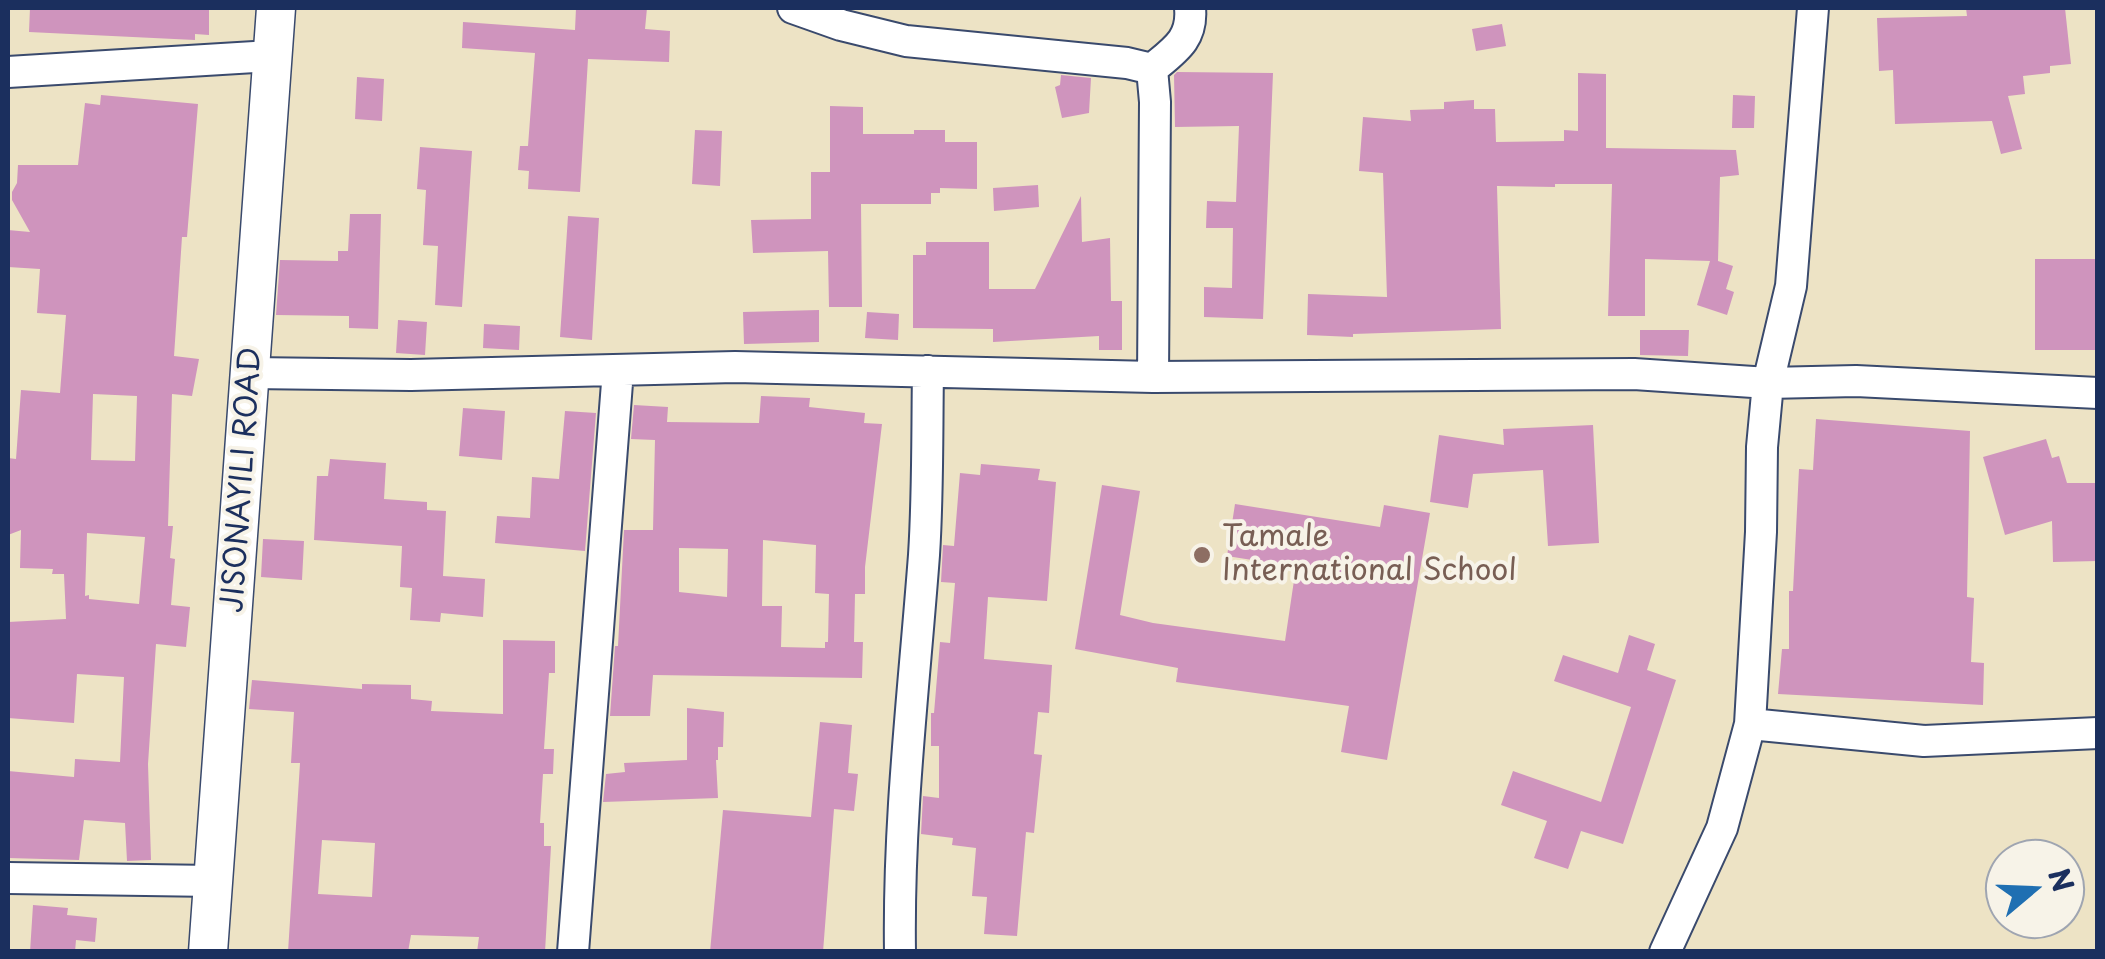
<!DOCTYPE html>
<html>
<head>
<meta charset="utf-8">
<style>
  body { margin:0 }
  #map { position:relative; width:2105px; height:959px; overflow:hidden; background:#ede3c5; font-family:"Playpen Sans",sans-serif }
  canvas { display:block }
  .frame { position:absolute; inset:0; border:10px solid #1b2f5e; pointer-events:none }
  .north { position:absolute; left:1985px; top:839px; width:100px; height:100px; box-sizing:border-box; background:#f7f3e8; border:2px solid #9fa5b1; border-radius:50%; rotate:71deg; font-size:28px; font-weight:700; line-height:40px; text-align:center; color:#1b2f5e }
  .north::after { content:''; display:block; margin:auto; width:35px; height:45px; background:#1f6fb2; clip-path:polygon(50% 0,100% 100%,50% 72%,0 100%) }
</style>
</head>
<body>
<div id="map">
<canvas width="2105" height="959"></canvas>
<div class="frame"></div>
<div class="north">N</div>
</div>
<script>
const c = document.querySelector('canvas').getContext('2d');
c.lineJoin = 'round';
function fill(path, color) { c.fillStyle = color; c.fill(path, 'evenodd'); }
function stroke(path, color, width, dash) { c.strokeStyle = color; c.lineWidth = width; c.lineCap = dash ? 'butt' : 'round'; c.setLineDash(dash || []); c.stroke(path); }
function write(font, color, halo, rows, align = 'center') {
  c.font = font + ' "Playpen Sans",sans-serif'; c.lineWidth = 8; c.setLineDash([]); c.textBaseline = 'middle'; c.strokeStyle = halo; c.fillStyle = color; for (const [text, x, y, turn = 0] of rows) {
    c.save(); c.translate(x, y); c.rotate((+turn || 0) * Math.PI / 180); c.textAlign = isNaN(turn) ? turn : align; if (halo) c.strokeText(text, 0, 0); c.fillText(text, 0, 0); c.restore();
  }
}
const building = new Path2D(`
  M30 8H209V35L195 34V40L29 32Z
  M576 8H647L645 29 670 31 669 62 588 59 580 192 528 189 529 171 518 170 520 146H528L535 53 462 48 463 22 575 30Z
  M1966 8H2065L2071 64 2050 66V73L2023 76 2025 94 2008 96 2022 149 2001 154 1992 121 1895 124 1893 70 1879 71 1877 18 1967 16Z
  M1502 24 1506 46 1476 51 1472 29Z
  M1177 72 1273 73 1263 319 1204 317V287L1232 288 1233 228H1206L1207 201 1236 202 1239 126 1175 127 1174 75Z
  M1578 73 1606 74V148L1736 150 1739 175 1720 177 1718 261 1733 266 1726 289 1734 292 1727 315 1697 305 1710 261 1645 259V316H1608L1612 184H1555V187L1497 186 1501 329 1353 334V337L1307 335 1308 294 1387 297 1383 173 1359 171 1363 117 1411 121 1410 110 1444 109V102L1474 100V109H1495L1496 142 1564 141V130L1578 131Z
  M1061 75 1091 78 1089 113 1062 118 1055 87 1060 85Z
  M357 77 384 79 382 121 355 119Z
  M101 95 198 104 187 237H182L174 356 199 359 192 396 172 394 168 526H173L170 558 175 559 171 605 190 607 186 647 156 644 148 764 151 860 127 861 125 823 84 820 79 860 8 858V771L74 777 75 759 120 762 124 677 77 674 74 723 8 718V622L66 619 64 574H52L53 569 20 568 21 530 8 535V458L16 459 21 390 60 393 66 315 37 313 40 269 8 267V230L30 232 12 200V192L17 183 18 165H78L85 103 100 105ZM93 394 137 396 135 461 91 460ZM87 533 145 537 139 604 89 599V595L85 596Z
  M1733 95 1755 96 1754 128H1732Z
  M830 106 863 107V134H914V130H945V142H977V189L940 188V193H931V204H861L862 307H829L828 251 753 253 751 220 811 219V172H830Z
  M695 130 722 131 720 186 692 184Z
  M420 147 472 151 462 307 435 305 438 246 423 245 426 190 417 189Z
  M1038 185 1039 207 994 211 993 188Z
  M1081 196 1082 242 1110 238 1111 301H1122V350H1099V336L993 342V329L913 328V255H926V242H989V289H1035Z
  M350 214H381L378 329 349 328V316L276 315 280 260 338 261V251H348Z
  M568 216 599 218 592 340 560 337Z
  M2035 259H2097V350H2035Z
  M819 310V342L744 344 743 312Z
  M867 312 899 314 898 340 865 338Z
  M398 320 427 322 425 355 396 353Z
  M484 324 520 326 519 350 483 348Z
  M1640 330H1689L1688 356 1640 355Z
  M761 396 810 398 809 407 865 413 864 423 882 424 865 567V594H855L854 642H863L862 678 653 675 650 716H610L615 646H618L624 530H653L655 440 631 439 634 405 668 407 667 422 759 423ZM763 540 816 545 815 593 829 594 828 642H825V648L781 647 782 606H762ZM679 548 728 549 727 597 679 592Z
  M463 408 505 411 502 460 459 456Z
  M565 411 596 413 585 551 495 543 497 516 530 518 532 477 559 479Z
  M1816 419 1970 431 1967 597 1974 598 1971 662 1984 663 1983 705 1778 694 1782 649H1789V591H1793L1799 469 1813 470Z
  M1593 425 1599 543 1548 546 1543 470 1473 474 1468 508 1430 502 1439 435 1504 445 1503 429Z
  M2046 439 2052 458 2059 456 2067 483H2098V561L2053 562 2052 521 2005 535 1983 457Z
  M330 459 386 463 384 499 427 502V510L446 511 443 576 485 579 483 617 441 613 440 622 410 620 412 588 400 587 402 546 314 540 317 476H328Z
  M981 464 1040 469 1038 480 1056 482 1047 601 988 597 984 659 1052 665 1049 713 1038 712 1034 754 1042 755 1034 833 1026 832 1017 936 984 934 987 897 972 896 976 848 952 845 953 838 921 834 923 796 939 798V746H931V713H934L940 642 950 643 955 583 941 582 943 545 954 546 960 473 980 475Z
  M1102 485 1140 491 1120 615 1153 623 1285 641 1296 567 1227 556 1235 504 1380 527 1384 505 1430 513 1387 760 1341 752 1349 706 1176 682 1178 668 1075 649Z
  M263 539 304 541 302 580 261 577Z
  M1629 635 1655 644 1647 670 1676 680 1623 844 1581 831 1568 869 1534 858 1547 821 1501 805 1513 771 1601 802 1631 707 1554 681 1563 655 1618 673Z
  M503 640 555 641V673H549L544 749H554L553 774H543L540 823H544V846H551L545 952H477L479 937 411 935 408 952H288L300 763H291L294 712 249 709 252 680 362 689V684L411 685V699L432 701 431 711 503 714ZM322 840 375 843 372 897 318 894Z
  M687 708 724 712 723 747H718V760H716L718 798 603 802 606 774 625 772 624 763 687 760Z
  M820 722 852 725 848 773 858 774 854 811 834 809 823 952H710L723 810 811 817Z
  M33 905 68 908 67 915 97 918 95 942 76 940 75 952H30Z`);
const minor = new Path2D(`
  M793 8 841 25 906 41 1127 63 1152 69
  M8 72 271 56
  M250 373 411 375 735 367 1153 377 1634 374 1768 383 1856 381 2098 393
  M1153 377 1155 102 1152 69C1175 50 1193 39 1190 8
  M1750 724 1924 741 2098 733
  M8 878 214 881
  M573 952 618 370
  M900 952C898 818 914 688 924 555 928 494 927 432 928 371
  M1665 952 1722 828 1750 724 1761 532 1762 447 1768 383 1791 286 1813 8`);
const tertiary = new Path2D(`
  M208 952 276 8`);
const markers = [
  [1202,555,10,"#8d6e63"]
];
const streetNames = [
  ["JISONAYILI ROAD",243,480,-86]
];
const educationNames = [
  ["Tamale",1222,538],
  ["International School",1222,572]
];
fill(building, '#cf94bd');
stroke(minor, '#3a4a6d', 34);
stroke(tertiary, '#3a4a6d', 41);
stroke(minor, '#fff', 30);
stroke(tertiary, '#fff', 38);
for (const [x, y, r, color] of markers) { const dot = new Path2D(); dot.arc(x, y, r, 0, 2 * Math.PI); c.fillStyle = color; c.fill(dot); stroke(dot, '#f7f3e8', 4); }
write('30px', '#1b2f5e', '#f7f3e8', streetNames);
write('30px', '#785e54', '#f7f3e8', educationNames, 'left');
</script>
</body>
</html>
